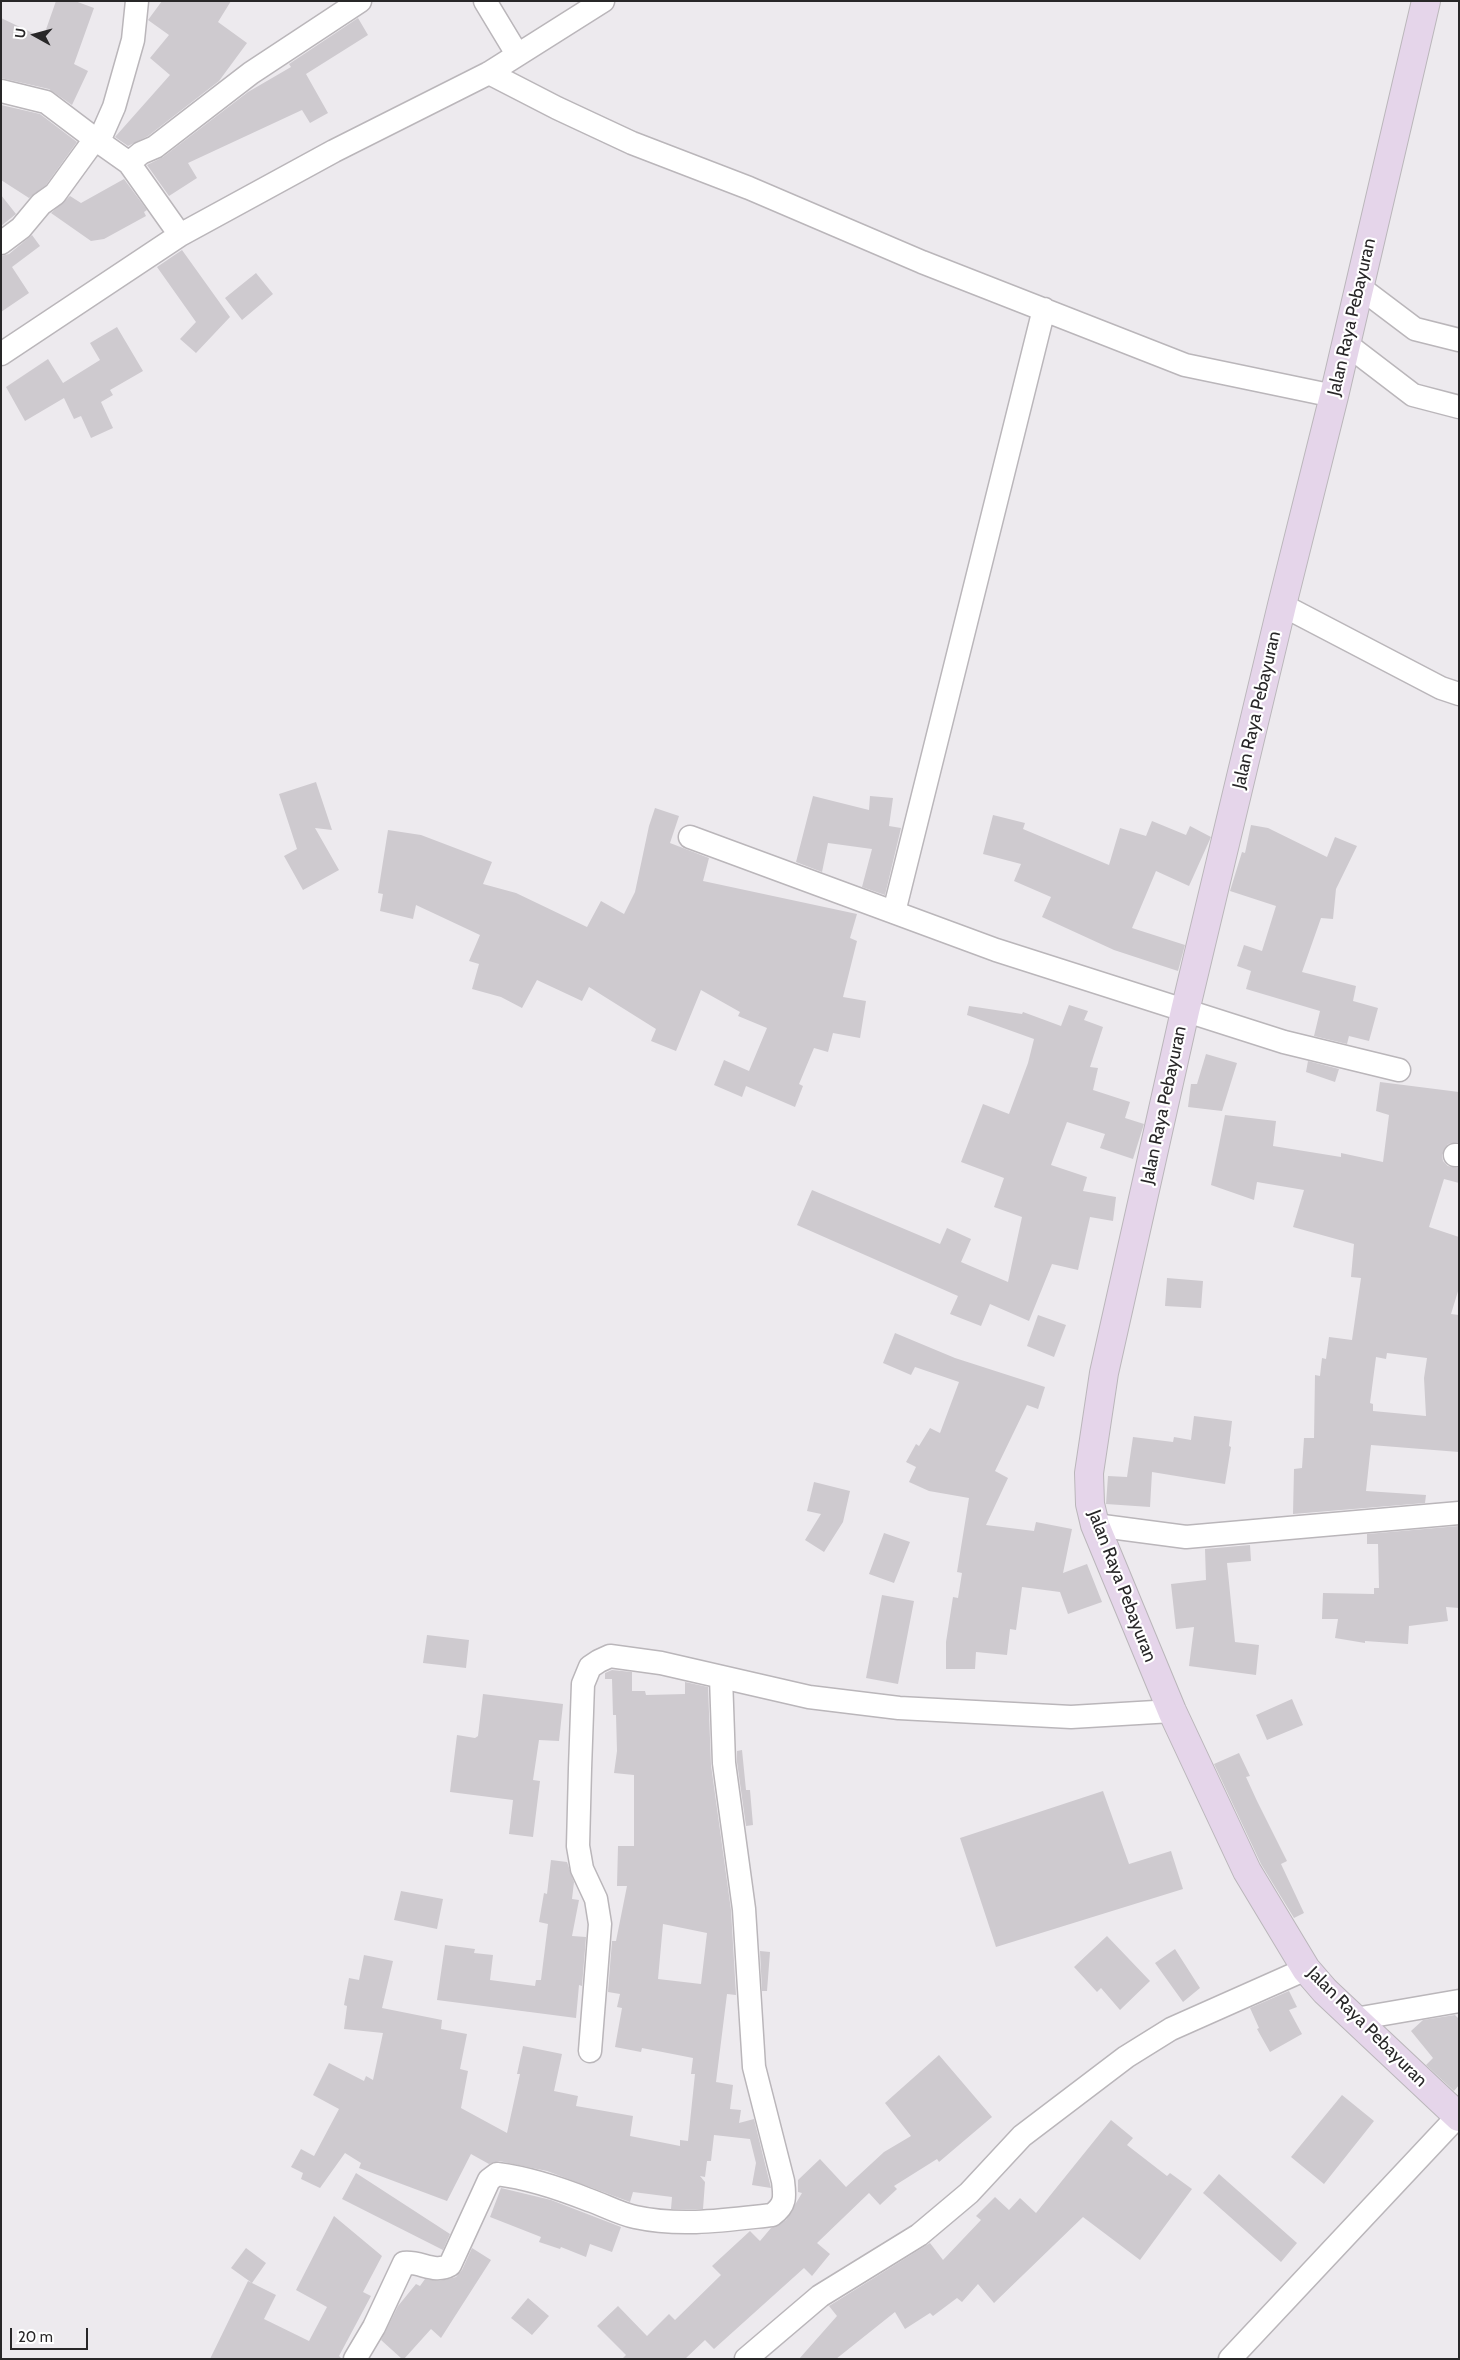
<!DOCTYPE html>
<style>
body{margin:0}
#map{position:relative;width:1460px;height:2360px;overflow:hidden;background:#edeaee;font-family:Cabin,sans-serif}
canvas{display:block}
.frame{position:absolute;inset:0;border:2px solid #282728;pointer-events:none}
.north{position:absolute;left:10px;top:10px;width:50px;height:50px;-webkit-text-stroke:4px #fff;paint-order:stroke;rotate:277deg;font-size:14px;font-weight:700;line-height:20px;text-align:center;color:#282728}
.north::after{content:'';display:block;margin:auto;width:18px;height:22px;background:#282728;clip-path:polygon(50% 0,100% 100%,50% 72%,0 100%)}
.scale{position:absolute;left:10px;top:2328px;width:78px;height:22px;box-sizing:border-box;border:2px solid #282728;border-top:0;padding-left:6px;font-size:15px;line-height:18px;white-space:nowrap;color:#282728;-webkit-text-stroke:4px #fff;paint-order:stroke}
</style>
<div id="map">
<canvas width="1460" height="2360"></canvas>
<div class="frame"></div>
<div class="north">U</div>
<div class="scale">20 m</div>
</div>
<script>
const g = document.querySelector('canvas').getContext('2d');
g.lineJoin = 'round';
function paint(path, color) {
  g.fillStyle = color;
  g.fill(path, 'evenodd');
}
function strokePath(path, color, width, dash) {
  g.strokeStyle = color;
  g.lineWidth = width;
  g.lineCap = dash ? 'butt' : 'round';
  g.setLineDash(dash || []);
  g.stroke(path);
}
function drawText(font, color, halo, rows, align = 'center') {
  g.font = font + ' Cabin,sans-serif';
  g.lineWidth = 4.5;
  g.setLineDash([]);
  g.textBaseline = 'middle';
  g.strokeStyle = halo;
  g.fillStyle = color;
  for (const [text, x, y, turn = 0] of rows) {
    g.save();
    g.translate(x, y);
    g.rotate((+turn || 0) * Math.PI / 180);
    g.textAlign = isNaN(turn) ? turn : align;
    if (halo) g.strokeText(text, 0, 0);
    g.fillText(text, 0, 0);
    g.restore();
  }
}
const building = new Path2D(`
 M56,1H75L94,8L74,64L88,71L72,105L49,89L1,78V18L43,38Z
 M162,1H231L218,22L247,43L219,81L148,136L128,146L115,137L170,75L150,58L169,35L148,20Z
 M358,18L368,35L306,74L328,113L310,123L302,110L188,163L197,178L169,196L147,165L163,157L248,92L291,67L289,64Z
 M1,105L40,114L77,142L46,185L29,198L1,180Z
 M124,179L147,210L144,212L146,216L104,239L91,241L51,213L70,196L81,203Z
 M1,195L16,214L1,226Z
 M32,235L40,246L12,267L29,293L1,312V256L9,254Z
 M182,250L230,317L196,353L180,339L196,322L157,267Z
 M256,273L273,294L242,320L225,298Z
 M117,327L143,371L110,390L113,395L101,402L113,428L91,438L81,416L74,419L64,398L25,421L6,387L48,359L63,383L100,360L90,343Z
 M316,782L332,830L315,828L339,870L303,890L284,856L297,849L279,794Z
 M813,796L869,810L870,796L893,798L889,826L901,828L885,895L862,887L872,849L828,843L822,872L796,862Z
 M655,808L679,816L670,843L709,858L703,881L857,914L850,938L857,941L843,997L866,1001L860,1038L833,1033L828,1052L814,1048L799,1084L803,1086L795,1107L746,1086L742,1097L714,1085L724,1060L749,1071L767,1028L738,1016L740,1012L701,990L676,1051L651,1041L656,1029L589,987L582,1001L537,980L522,1008L501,997L472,989L479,964L469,961L480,935L416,905L413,919L380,911L383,894L378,893L388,830L421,835L492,862L483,884L516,893L587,927L601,901L624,914L635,892L649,826Z
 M993,815L1025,823L1023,829L1109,865L1120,828L1146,836L1152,821L1186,835L1190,826L1211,837L1189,886L1156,871L1132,928L1185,945L1178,971L1114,950L1042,917L1051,897L1014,881L1021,864L983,854Z
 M1251,825L1268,828L1327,857L1335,837L1357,846L1336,889L1333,919L1321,918L1302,972L1356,986L1353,1001L1378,1008L1369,1041L1349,1036L1347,1044L1314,1036L1320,1011L1246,989L1251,971L1237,966L1244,945L1262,951L1276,906L1230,891L1242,852L1245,853Z
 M1069,1005L1088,1011L1084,1020L1103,1027L1090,1067L1098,1068L1093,1090L1130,1102L1125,1118L1144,1124L1133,1159L1100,1148L1105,1134L1067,1122L1051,1165L1087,1177L1083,1191L1116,1197L1113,1221L1090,1217L1078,1270L1052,1264L1029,1321L990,1304L981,1326L950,1314L958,1296L797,1225L812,1190L940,1244L947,1228L971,1239L961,1262L1008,1282L1022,1217L994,1207L1004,1178L961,1162L983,1104L1009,1114L1028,1063L1034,1039L967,1015L969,1006L1022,1014L1023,1012L1061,1026Z
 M1206,1054L1237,1063L1222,1111L1188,1107L1191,1084H1197Z
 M1308,1061L1339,1069L1335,1082L1306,1072Z
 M1380,1082L1459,1092V1142L1448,1144L1442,1155L1443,1161L1448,1166L1459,1168V1183L1444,1179L1429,1227L1459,1237V1288L1451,1314L1459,1315V1452L1371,1445L1366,1491L1426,1495L1425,1503L1293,1514L1294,1469L1302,1468L1304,1438H1314L1315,1375L1320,1376L1322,1358L1326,1359L1329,1337L1352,1340L1361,1278L1351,1277L1354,1244L1293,1227L1304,1190L1257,1182L1254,1200L1211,1185L1225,1115L1276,1121L1273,1146L1341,1157V1153L1383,1162L1389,1115L1376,1111ZM1387,1353L1427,1358L1424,1378L1426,1416L1373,1411V1404L1370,1403L1376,1357L1386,1359Z
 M1167,1278L1203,1281L1201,1308L1165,1306Z
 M1038,1315L1066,1325L1054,1357L1027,1346Z
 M895,1333L955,1358L1045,1387L1038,1409L1027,1405L995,1471L1008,1478L986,1525L1034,1531L1036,1522L1072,1529L1063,1573L1087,1564L1102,1602L1068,1614L1060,1592L1022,1587L1016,1630L1010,1629L1007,1655L976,1652L975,1669H946V1642L953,1597L958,1598L962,1573L957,1572L969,1498L929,1491L909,1482L916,1467L906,1462L916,1444L919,1446L930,1428L940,1433L959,1382L915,1367L911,1375L883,1363Z
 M1194,1416L1232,1421L1229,1446L1231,1447L1225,1484L1152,1472L1150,1507L1106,1504L1108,1476L1127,1477L1133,1437L1173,1442L1174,1437L1191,1440Z
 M814,1482L850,1491L843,1522L824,1552L805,1540L821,1514L807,1511Z
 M1459,1526V1608L1446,1607L1448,1621L1409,1626L1408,1644L1365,1641V1643L1335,1638L1338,1619H1322L1323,1593L1374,1594V1588H1379L1378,1544H1367V1534Z
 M884,1533L910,1542L894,1583L869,1574Z
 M1250,1545L1251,1561L1227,1563L1235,1642L1259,1645L1256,1675L1189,1666L1194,1627L1176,1629L1171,1584L1206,1580L1205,1549Z
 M882,1595L914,1601L898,1684L866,1678Z
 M427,1635L469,1640L466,1668L423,1663Z
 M612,1670L632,1672V1691H645L646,1695L685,1694V1682L708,1687L711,1765L731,1910L736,1995L727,1994L716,2082L733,2085L730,2109L741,2110L739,2123L754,2119L771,2188L752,2185L756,2163L750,2139L714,2135L711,2161H707L705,2177L700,2176L705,2182L703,2209H671L672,2197L633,2192L630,2202L547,2171L499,2161L489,2164L471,2154L447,2201L359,2168L361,2163L345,2153L320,2188L301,2179L303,2173L291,2167L301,2149L314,2156L339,2109L313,2095L329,2063L364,2081L366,2076L373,2080L383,2033L344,2029L347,2006L344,2005L349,1978L359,1980L364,1955L393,1961L382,2008L442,2020L441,2029L467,2034L460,2069L468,2071L461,2108L507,2133L520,2074H517L523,2046L562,2054L554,2091L578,2096L576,2106L633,2116L630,2136L680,2146V2140L688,2141L695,2074H691L693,2058L642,2048L641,2052L615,2047L622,2008L617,2007L620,1994L608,1992L612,1941H616L627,1886H617L618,1846H634V1775L614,1773L617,1751L616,1715H613L612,1679H605V1673ZM663,1924L707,1933L701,1984L658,1979Z
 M483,1694L563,1704L559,1741L539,1740L533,1780L540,1781L533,1837L509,1834L513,1800L450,1792L457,1735L475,1738L478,1736Z
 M1292,1699L1303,1725L1267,1740L1256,1715Z
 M742,1750L746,1790H750L753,1825L746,1826L737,1762V1751Z
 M1239,1753L1250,1776L1246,1777L1257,1801L1287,1861L1281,1864L1304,1913L1294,1918L1261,1864L1214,1764Z
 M1103,1791L1129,1864L1171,1851L1183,1889L996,1947L960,1838Z
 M551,1860L567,1862L574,1882L572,1899L579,1900L572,1936L586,1937L582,1986L579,1985L576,2018L437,2000L445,1945L475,1949L474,1953L493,1955L490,1980L535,1986L536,1980H541L548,1924L539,1922L544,1893L547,1894Z
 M401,1891L443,1899L437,1929L394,1920Z
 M1107,1936L1150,1981L1120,2010L1101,1988L1097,1992L1074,1967Z
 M1175,1949L1200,1988L1183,2002L1155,1963Z
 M760,1951L770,1952L767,1991H762Z
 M1289,1991L1297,2007L1289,2010L1302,2034L1270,2052L1257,2029L1259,2028L1250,2008Z
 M1455,2015L1459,2019V2085L1454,2091L1426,2065L1433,2058L1411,2031L1423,2020Z
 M939,2055L992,2117L939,2162L937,2159L894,2186L897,2189L880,2205L869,2193L817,2243L830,2254L812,2276L804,2268L714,2349L705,2340L685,2359H622L626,2355L597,2326L618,2306L647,2336L669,2314L675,2320L721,2275L712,2266L750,2231L760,2241L771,2228L786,2220L802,2193L798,2192V2180L820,2159L846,2187L884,2152L911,2136L885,2103Z
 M1342,2095L1374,2121L1324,2184L1291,2157Z
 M1111,2120L1133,2138L1127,2145L1167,2176L1170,2173L1192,2189L1140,2260L1083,2217L994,2303L978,2284L962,2302L957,2298L933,2316L930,2313L905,2329L895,2312L836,2359H799L837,2316L829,2306L930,2243L943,2260L981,2220L976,2216L995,2197L1009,2210L1020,2198L1036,2213Z
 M356,2173L450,2234L443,2250L342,2199Z
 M1219,2174L1297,2243L1281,2262L1203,2193Z
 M501,2188L551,2200L621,2227L612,2252L590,2244L586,2257L561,2247L560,2249L539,2242L541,2237L490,2217Z
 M334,2216L382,2256L363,2292L371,2296L339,2356L342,2359H210L248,2281L276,2295L264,2319L309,2341L327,2307L296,2290Z
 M246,2248L266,2263L252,2283L231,2268Z
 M472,2248L491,2260L441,2338L431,2329L404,2359H402L381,2340L398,2306L416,2284L420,2286L425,2279L440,2281L456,2277L462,2270Z
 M528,2298L549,2316L532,2335L511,2318Z`);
const minor = new Path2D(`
 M485,1L517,54
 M489,73L557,108L632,143L749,188L922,262L1185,365L1334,396
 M1,91L46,102L95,139
 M99,141L114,107L133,40L137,1
 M129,163L180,235
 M1,243L21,228L41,204L55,194L95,139L129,163L141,153L155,147L251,73L360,1
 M1358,286L1415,329L1459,340
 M1345,343L1413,395L1459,407
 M1,354L180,235L334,151L489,73L603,1
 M1282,605L1441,688L1459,694
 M690,837L996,950L1284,1042L1399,1070
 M894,912L1044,309
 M1455,1155H1459
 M1095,1525L1186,1537L1459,1513
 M1355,2019L1459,2001
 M590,2051L600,1924L596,1899L582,1869L578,1846L580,1769L583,1684L590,1667L599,1661L610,1656L661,1663L809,1697L899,1708L1071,1717L1172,1711
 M355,2359L374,2327L404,2263C421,2261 434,2274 450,2265L489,2180L497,2174C529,2178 559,2188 589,2200C604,2205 620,2214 635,2217C681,2227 726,2220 772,2215C786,2205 785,2197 783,2181L754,2067L744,1909L724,1763L721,1677
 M746,2359L820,2296L919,2235L969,2193L1022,2136L1126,2057L1171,2029L1306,1969
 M1230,2359L1458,2116`);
const secondary = new Path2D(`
 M1426,1L1334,396L1282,605L1185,1011L1104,1373L1089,1473L1090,1504L1095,1525L1172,1711L1247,1871L1306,1969L1325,1991L1459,2117`);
const streetNames = [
 ["Jalan Raya Pebayuran",1352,317,-77],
 ["Jalan Raya Pebayuran",1257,710,-77],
 ["Jalan Raya Pebayuran",1164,1105,-78],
 ["Jalan Raya Pebayuran",1122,1586,69],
 ["Jalan Raya Pebayuran",1367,2027,45]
];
paint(building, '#cecacf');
strokePath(minor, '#bab6ba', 25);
strokePath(secondary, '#bab6ba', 30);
strokePath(minor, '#fff', 22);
strokePath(secondary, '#e5d5ea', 28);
drawText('18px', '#282728', '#fff', streetNames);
</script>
